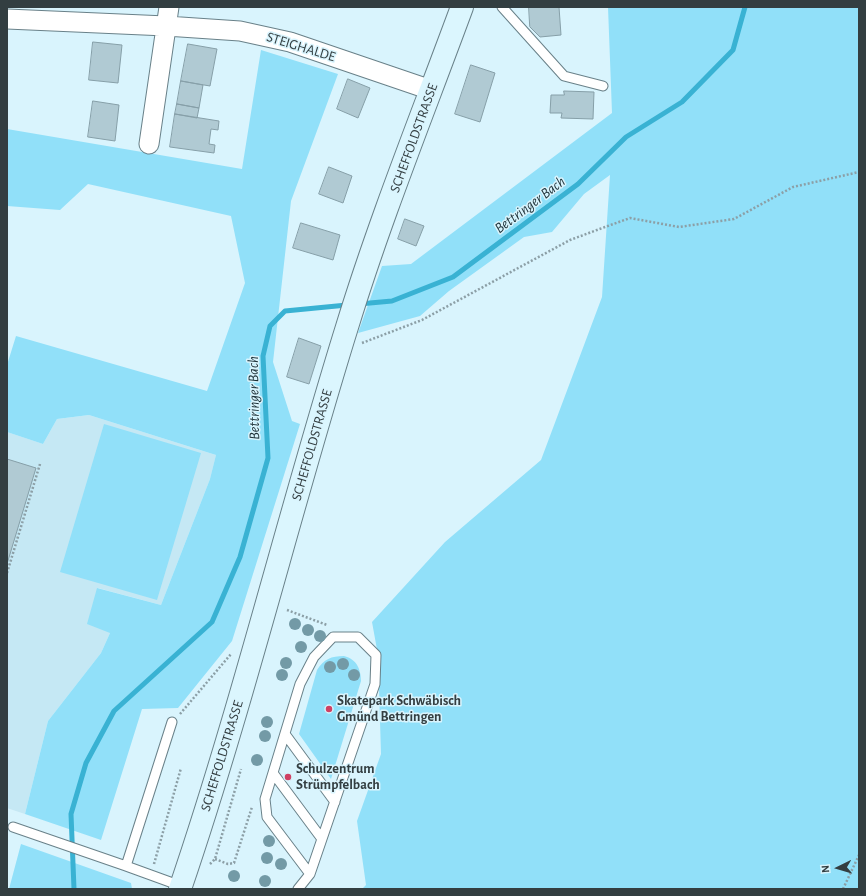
<!DOCTYPE html>
<meta charset="utf-8">
<style>
body{margin:0}
#map{position:relative;width:866px;height:896px;overflow:hidden;background:#d9f4fd;font-family:"Alegreya Sans",sans-serif}
canvas{display:block}
.frame{position:absolute;inset:0;border:8px solid #333e41;pointer-events:none}
.north{position:absolute;left:818px;top:848px;width:40px;height:40px;-webkit-text-stroke:3px #d9f4fd;paint-order:stroke;rotate:265deg;font-size:11px;font-weight:700;line-height:16px;text-align:center;color:#333e41}
.north::after{content:'';display:block;margin:auto;width:14px;height:18px;background:#333e41;clip-path:polygon(50% 0,100% 100%,50% 72%,0 100%)}
</style>
<div id="map">
<canvas width="866" height="896"></canvas>
<div class="frame"></div>
<div class="north">N</div>
</div>
<script>
const g = document.querySelector('canvas').getContext('2d');
g.lineJoin = 'round';
function paint(path, color) {
  g.fillStyle = color;
  g.fill(path, 'evenodd');
}
function strokePath(path, color, width, dash) {
  g.strokeStyle = color;
  g.lineWidth = width;
  g.lineCap = dash ? 'butt' : 'round';
  g.setLineDash(dash || []);
  g.stroke(path);
}
function drawText(font, color, halo, rows, align = 'center') {
  g.font = font + ' "Alegreya Sans",sans-serif';
  g.lineWidth = 3;
  g.setLineDash([]);
  g.textBaseline = 'middle';
  g.strokeStyle = halo;
  g.fillStyle = color;
  for (const [text, x, y, turn = 0] of rows) {
    g.save();
    g.translate(x, y);
    g.rotate((+turn || 0) * Math.PI / 180);
    g.textAlign = isNaN(turn) ? turn : align;
    if (halo) g.strokeText(text, 0, 0);
    g.fillText(text, 0, 0);
    g.restore();
  }
}
const built = new Path2D(`
 M89,415L216,455L210,479L161,605L98,588L110,633L101,653L48,721L25,814L7,808V432L43,444L57,419Z`);
const green = new Path2D(`
 M608,7H859V889H362L366,885L357,821L381,754L378,655L372,622L445,542L541,460L602,297L610,175L584,194L552,232L524,237L449,291L420,316L358,333L382,266L411,264L612,113Z
 M261,50L338,74L291,201L273,362L292,421L300,424L232,641L178,708L142,709L101,840L25,814L48,721L101,653L110,633L87,624L97,588L161,605L210,479L216,455L89,415L57,419L43,444L7,432V365L16,336L207,391L245,283L231,216L88,184L60,210L7,206V129L242,169Z
 M104,424L201,453L157,600L60,572Z
 M344,656C357,659 361,670 361,681L331,779L299,734L317,670C324,659 331,656 344,656Z
 M21,844L131,883L132,889H9Z`);
const stream = new Path2D(`
 M359,304L392,301L453,277L578,184L626,137L682,102L733,50L745,7
 M74,889L71,814L86,763L114,711L212,622L240,557L268,458L263,356L270,326L285,311L347,305`);
const building = new Path2D(`
 M529,7H559L561,35L540,37L530,27Z
 M93,42L122,45L118,83L89,80Z
 M188,44L217,49L210,86L181,81Z
 M471,65L495,73L480,122L455,114Z
 M348,79L370,88L358,118L337,109Z
 M181,81L203,85L199,108L177,104Z
 M564,91L594,92L593,119L561,118L562,113H550L551,95H564Z
 M93,101L119,105L115,141L88,137Z
 M177,104L199,108L197,118L175,114Z
 M175,114L219,121L218,130L211,129L209,144L215,145L214,153L170,147Z
 M329,167L352,176L343,203L319,194Z
 M405,219L424,226L416,246L398,239Z
 M301,223L340,235L333,260L293,248Z
 M299,338L321,346L309,384L287,377Z
 M7,459L36,468L7,564Z`);
const path = new Path2D(`
 M362,343L422,320L570,240L605,227L630,218L679,227L734,219L793,187L859,172
 M7,573L40,464
 M287,610L327,625
 M180,714L231,654
 M215,859L228,864L234,863L252,807
 M154,864L181,768
 M210,864L215,859L241,769
 M843,889L859,855`);
const service = new Path2D(`
 M502,7L564,76L603,86
 M285,734L335,802
 M273,773L322,839
 M13,827L126,866L172,722
 M126,866L181,886
 M298,889L310,874L375,684L376,655L358,637H333L314,657L300,684L265,799L267,817L310,874`);
const minor = new Path2D(`
 M7,19L166,26L240,31L290,42L431,90
 M149,144L169,7`);
const secondary = new Path2D(`
 M180,889C243,704 289,513 347,327C380,219 423,113 462,7`);
const trees = [
 [295,624],
 [308,630],
 [320,636],
 [301,647],
 [286,663],
 [343,664],
 [330,667],
 [282,675],
 [354,675],
 [267,722],
 [265,736],
 [257,760],
 [269,841],
 [267,858],
 [281,864],
 [234,876],
 [265,881]
];
const markers = [
 [329,709,4,"#cf4063"],
 [288,777,4,"#cf4063"]
];
const streetNames = [
 ["STEIGHALDE",301,47,17],
 ["SCHEFFOLDSTRASSE",414,138,-70],
 ["SCHEFFOLDSTRASSE",312,445,-74],
 ["SCHEFFOLDSTRASSE",222,756,-73]
];
const poiNames = [
 ["Skatepark Schwäbisch",337,701],
 ["Gmünd Bettringen",337,717],
 ["Schulzentrum",296,769],
 ["Strümpfelbach",296,785]
];
const waterNames = [
 ["Bettringer Bach",530,205,-37],
 ["Bettringer Bach",254,398,-91]
];
paint(built, '#c5e8f4');
paint(green, '#91e0f9');
strokePath(stream, '#39b2d3', 5);
paint(building, '#b0cad3');
strokePath(building, '#869fa8', 1);
strokePath(service, '#698189', 11);
strokePath(minor, '#698189', 21);
strokePath(secondary, '#698189', 24);
strokePath(path, '#8c9fa6', 2.5, [2, 2]);
strokePath(service, '#fff', 9);
strokePath(minor, '#fff', 19);
strokePath(secondary, '#dbf6fe', 22);
g.fillStyle = '#739aa6';
for (const [x, y] of trees) {
  g.beginPath();
  g.arc(x, y, 6, 0, 2 * Math.PI);
  g.fill();
}
for (const [x, y, r, color] of markers) {
  const dot = new Path2D();
  dot.arc(x, y, r, 0, 2 * Math.PI);
  g.fillStyle = color;
  g.fill(dot);
  strokePath(dot, '#d9f4fd', 1.5);
}
drawText('14px', '#333e41', '#d9f4fd', streetNames);
drawText('bold 14px', '#333e41', '#d9f4fd', poiNames, 'left');
drawText('italic 15px', '#1c3037', '#d9f4fd', waterNames);
</script>
